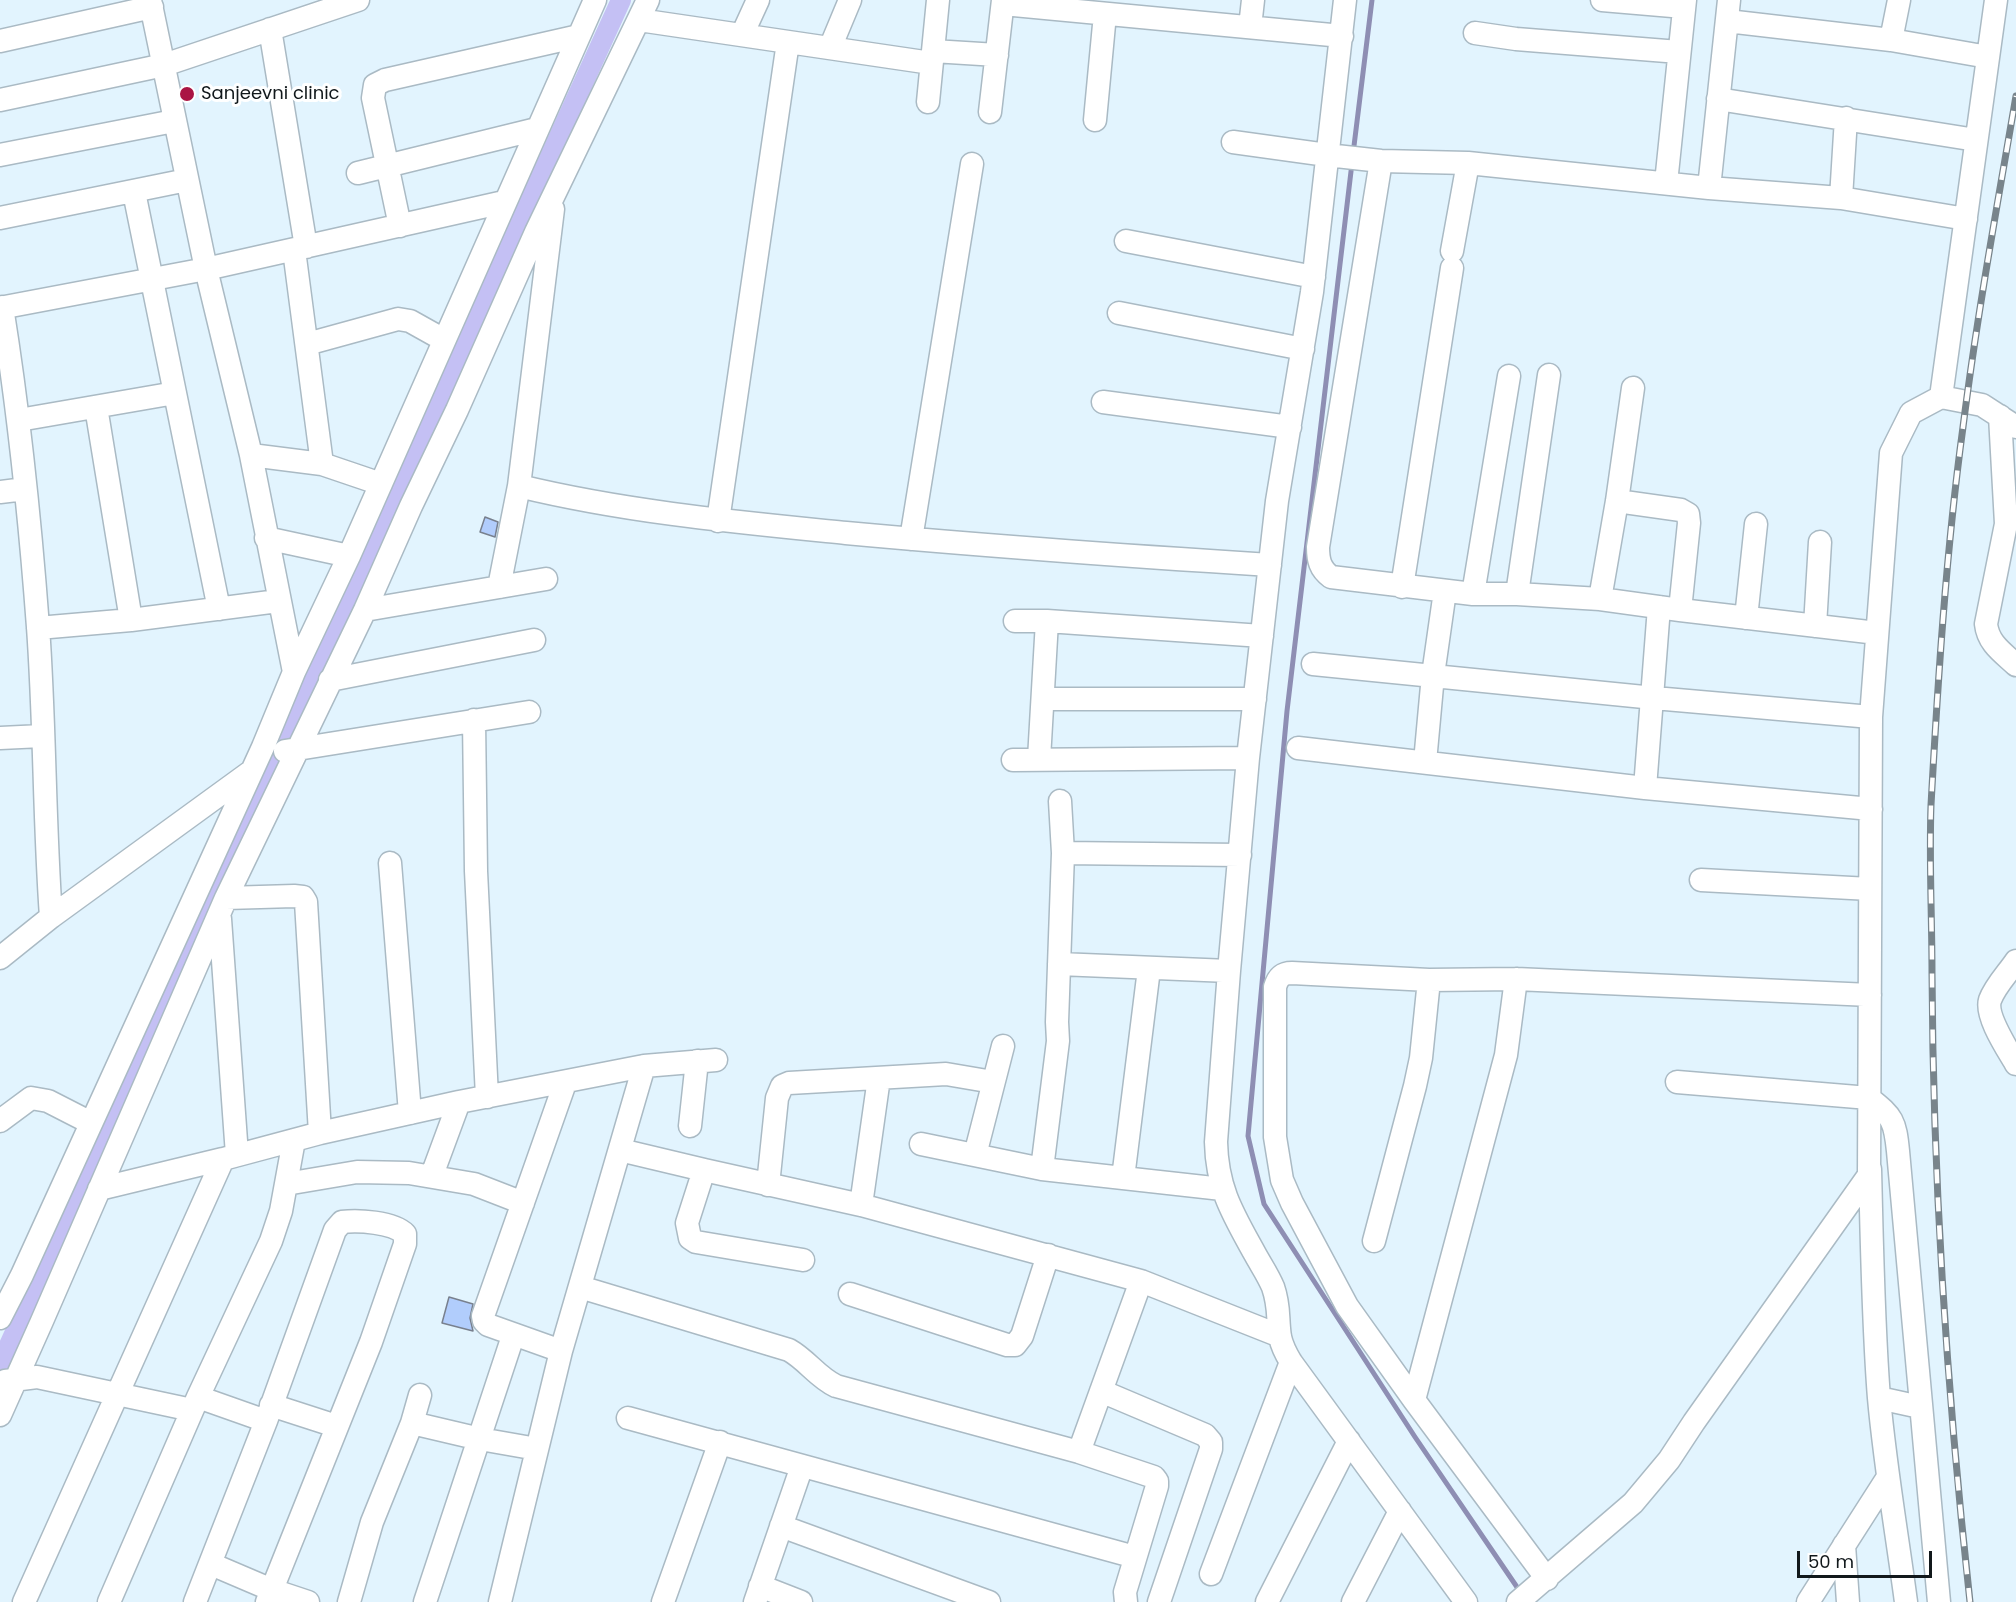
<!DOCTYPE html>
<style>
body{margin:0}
#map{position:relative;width:2016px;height:1602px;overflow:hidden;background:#e2f4fe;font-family:Poppins,sans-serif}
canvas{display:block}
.scale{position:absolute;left:1797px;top:1551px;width:135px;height:27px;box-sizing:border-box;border:3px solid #11181b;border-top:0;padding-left:8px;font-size:18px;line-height:21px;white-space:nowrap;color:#11181b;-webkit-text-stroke:4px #fff;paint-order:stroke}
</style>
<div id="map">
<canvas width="2016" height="1602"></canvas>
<div class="scale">50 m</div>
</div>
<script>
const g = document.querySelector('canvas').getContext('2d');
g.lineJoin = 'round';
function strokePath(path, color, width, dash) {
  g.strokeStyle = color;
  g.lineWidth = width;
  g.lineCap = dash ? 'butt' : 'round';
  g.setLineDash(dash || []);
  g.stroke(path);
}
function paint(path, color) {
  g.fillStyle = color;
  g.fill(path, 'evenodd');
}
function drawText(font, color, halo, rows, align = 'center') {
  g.font = font + ' Poppins,sans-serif';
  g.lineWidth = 6;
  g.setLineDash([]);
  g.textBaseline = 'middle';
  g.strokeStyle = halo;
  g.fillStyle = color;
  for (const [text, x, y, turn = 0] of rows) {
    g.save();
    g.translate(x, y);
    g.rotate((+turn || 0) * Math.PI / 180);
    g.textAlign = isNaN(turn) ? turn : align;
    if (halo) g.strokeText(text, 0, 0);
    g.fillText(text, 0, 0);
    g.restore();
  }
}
const stream = new Path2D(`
 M1353,154L1372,0
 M1352,163L1287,711L1248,1136L1264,1204L1415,1437L1521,1593`);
const canal = new Path2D(`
 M0,1365L621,0`);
const building = new Path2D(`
 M485,517L498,522L495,537L480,532Z
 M449,1297L473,1304L470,1318L473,1331L442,1323Z`);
const minor = new Path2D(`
 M150,0L206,269L251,455L294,672
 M1345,0L1312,292L1277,501L1248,758L1229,971L1216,1142C1217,1189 1233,1214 1255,1254C1261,1265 1268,1275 1273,1287C1280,1307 1277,1317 1280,1337C1282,1346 1286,1354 1291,1362L1466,1602
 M1602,0L1684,7
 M1003,4L1342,36
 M639,20L931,63
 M1727,21L1891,40L1988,57
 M1250,27L1253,0
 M270,29L306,247
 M1475,33L1516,39L1679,52
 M742,35L758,0
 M1891,40L1899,0
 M0,41L152,7
 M830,48L850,0
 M933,51L997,55
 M1718,99L1976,140
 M0,100L164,65L358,0
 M928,102L938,0
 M990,112L1003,0
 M1095,120L1105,14
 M1233,142L1327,155L1381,161L1468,163L1709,188L1841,198L1966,219
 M0,155L174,121
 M1381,161L1318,547C1318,560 1320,569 1331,577L1473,594H1517L1600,599L1680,610L1877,633
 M358,173L537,129
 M1666,183L1685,0
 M1709,188L1729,0
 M134,192L219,609
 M1841,198L1846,118
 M0,218L187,180
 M400,226L373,98L375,85L385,80L579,36
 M1126,241L1314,277
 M294,250L322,464
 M1452,251L1468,163
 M2,307C19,413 30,520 38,627C45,723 44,820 51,917
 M0,308L206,269L504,202
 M1119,313L1303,349
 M307,344L398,319L410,321L444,340
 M1941,397L1996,0
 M1103,402L1290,427
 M96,407L131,620
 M2000,416L2006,524L1986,624C1988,643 2002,652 2016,665
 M19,420L175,393
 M251,455L322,464L381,484
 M519,486C626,512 736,522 846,533C987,546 1128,556 1270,565
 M0,492L25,489
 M1617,501L1681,510L1688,514L1689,523L1680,610
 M718,521L788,42
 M266,538L349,556
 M911,539L972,164
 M499,587L519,486L553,209
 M1402,587L1452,268
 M1473,594L1509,376
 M1517,594L1549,375
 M1600,599L1617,501L1633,388
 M365,610L546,579
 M1746,618L1756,524
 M1015,621H1047L1262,636
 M1815,626L1820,542
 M38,628L131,620L278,601
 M1313,664L1654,698L1871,717
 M330,680L534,640
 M1043,699H1255
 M474,720L476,871L487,1097
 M0,738L42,736
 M1298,748L1645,788L1871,809
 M285,751L529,712
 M1039,759L1047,621
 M1013,760L1248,758
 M1425,762L1433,675L1445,591
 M1645,788L1659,607
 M1063,853L1240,855
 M390,863L410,1113
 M1701,880L1870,889
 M226,898L294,896L303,897L306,902L320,1133
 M220,919L237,1155
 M0,958L51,917L249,773
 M2016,961C2008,973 1995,986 1990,1000C1985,1016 2008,1050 2016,1064
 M1059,964L1229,971
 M1677,1082L1869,1098C1893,1117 1895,1121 1898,1151L1939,1602
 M0,1121L31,1098L48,1101L91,1123
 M690,1126L697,1061
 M921,1144L1042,1169L1222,1189
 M620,1150L704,1170
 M975,1155L1003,1046
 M1042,1169L1058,1041L1057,1022L1063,853L1060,801
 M1870,1169C1872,1245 1873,1322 1879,1398C1885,1466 1897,1534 1906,1602
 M432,1175L459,1102
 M1123,1178L1149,969
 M286,1184L357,1172L409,1173L474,1184L523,1203
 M768,1185L777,1098L782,1086L789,1083L946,1074L993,1082
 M99,1189L223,1159L320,1133L459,1102L644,1066L716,1060
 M861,1205L879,1078
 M1374,1241L1415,1086L1421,1058L1429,980
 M803,1260L696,1242L690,1238L687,1223L704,1170L861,1205L1141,1281L1280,1336
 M580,1287L789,1350C807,1360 817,1377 836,1386L1079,1452L1154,1477L1157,1481V1486L1125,1592L1126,1602
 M850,1294L1007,1345H1015L1022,1336L1048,1255
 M0,1318L22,1275L263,747L294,672L349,556L595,0
 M561,1351L488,1325L484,1321L483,1316L565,1083
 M5,1381L37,1377L192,1410
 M1101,1391L1205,1435L1211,1442V1449L1159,1602
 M198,1397L266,1421
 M1879,1398L1920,1407
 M1414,1400L1506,1055L1516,979
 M271,1405L336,1426
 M0,1415L42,1321L226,898L365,610L411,506L457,410L536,232L648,0
 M628,1418L1135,1557
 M412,1423L480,1439L537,1449
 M1079,1452L1141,1281
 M781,1526L989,1602
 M1844,1545L1848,1602
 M211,1564L272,1590L308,1602
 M1211,1574L1291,1362
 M1547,1579L1414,1400L1347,1306L1292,1203L1282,1180L1275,1137V987C1278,977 1282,973 1292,973L1429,980L1516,979L1870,995
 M760,1586L801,1602
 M24,1602L223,1159
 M109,1602L198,1397L271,1241L281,1211L294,1140
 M195,1602L266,1421L335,1230L342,1222C358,1220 393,1222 405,1234V1244L371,1342L267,1602
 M349,1602L372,1522L412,1423L420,1395
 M425,1602L513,1336
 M500,1602L561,1351L644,1066
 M663,1602L720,1442
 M755,1602L802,1466
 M1267,1602L1349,1441
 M1353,1602L1400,1511
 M1518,1602L1633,1503L1669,1460L1694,1422L1869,1175L1871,717L1891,453L1911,413L1941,397L1982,405L2016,427
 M1808,1602L1888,1477`);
const rail = new Path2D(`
 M1970,1602C1947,1393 1933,1183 1932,973C1932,917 1929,861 1931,805C1938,679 1946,552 1963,427C1977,316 1997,206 2016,96`);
const markers = [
 [187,94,8,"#aa1544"]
];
const poiNames = [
 ["Sanjeevni clinic",201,94]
];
strokePath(stream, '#8e8eb3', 5);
strokePath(canal, '#c4c0f4', 20);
paint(building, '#b1cdfc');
strokePath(building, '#78808e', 1.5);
strokePath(minor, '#aabac4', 25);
strokePath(minor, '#fff', 22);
strokePath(rail, '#78848b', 7);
strokePath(rail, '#fff', 4.5, [14]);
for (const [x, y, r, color] of markers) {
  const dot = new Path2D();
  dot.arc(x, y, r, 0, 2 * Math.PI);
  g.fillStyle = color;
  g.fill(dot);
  strokePath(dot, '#fff', 2);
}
drawText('18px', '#11181b', '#fff', poiNames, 'left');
</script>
